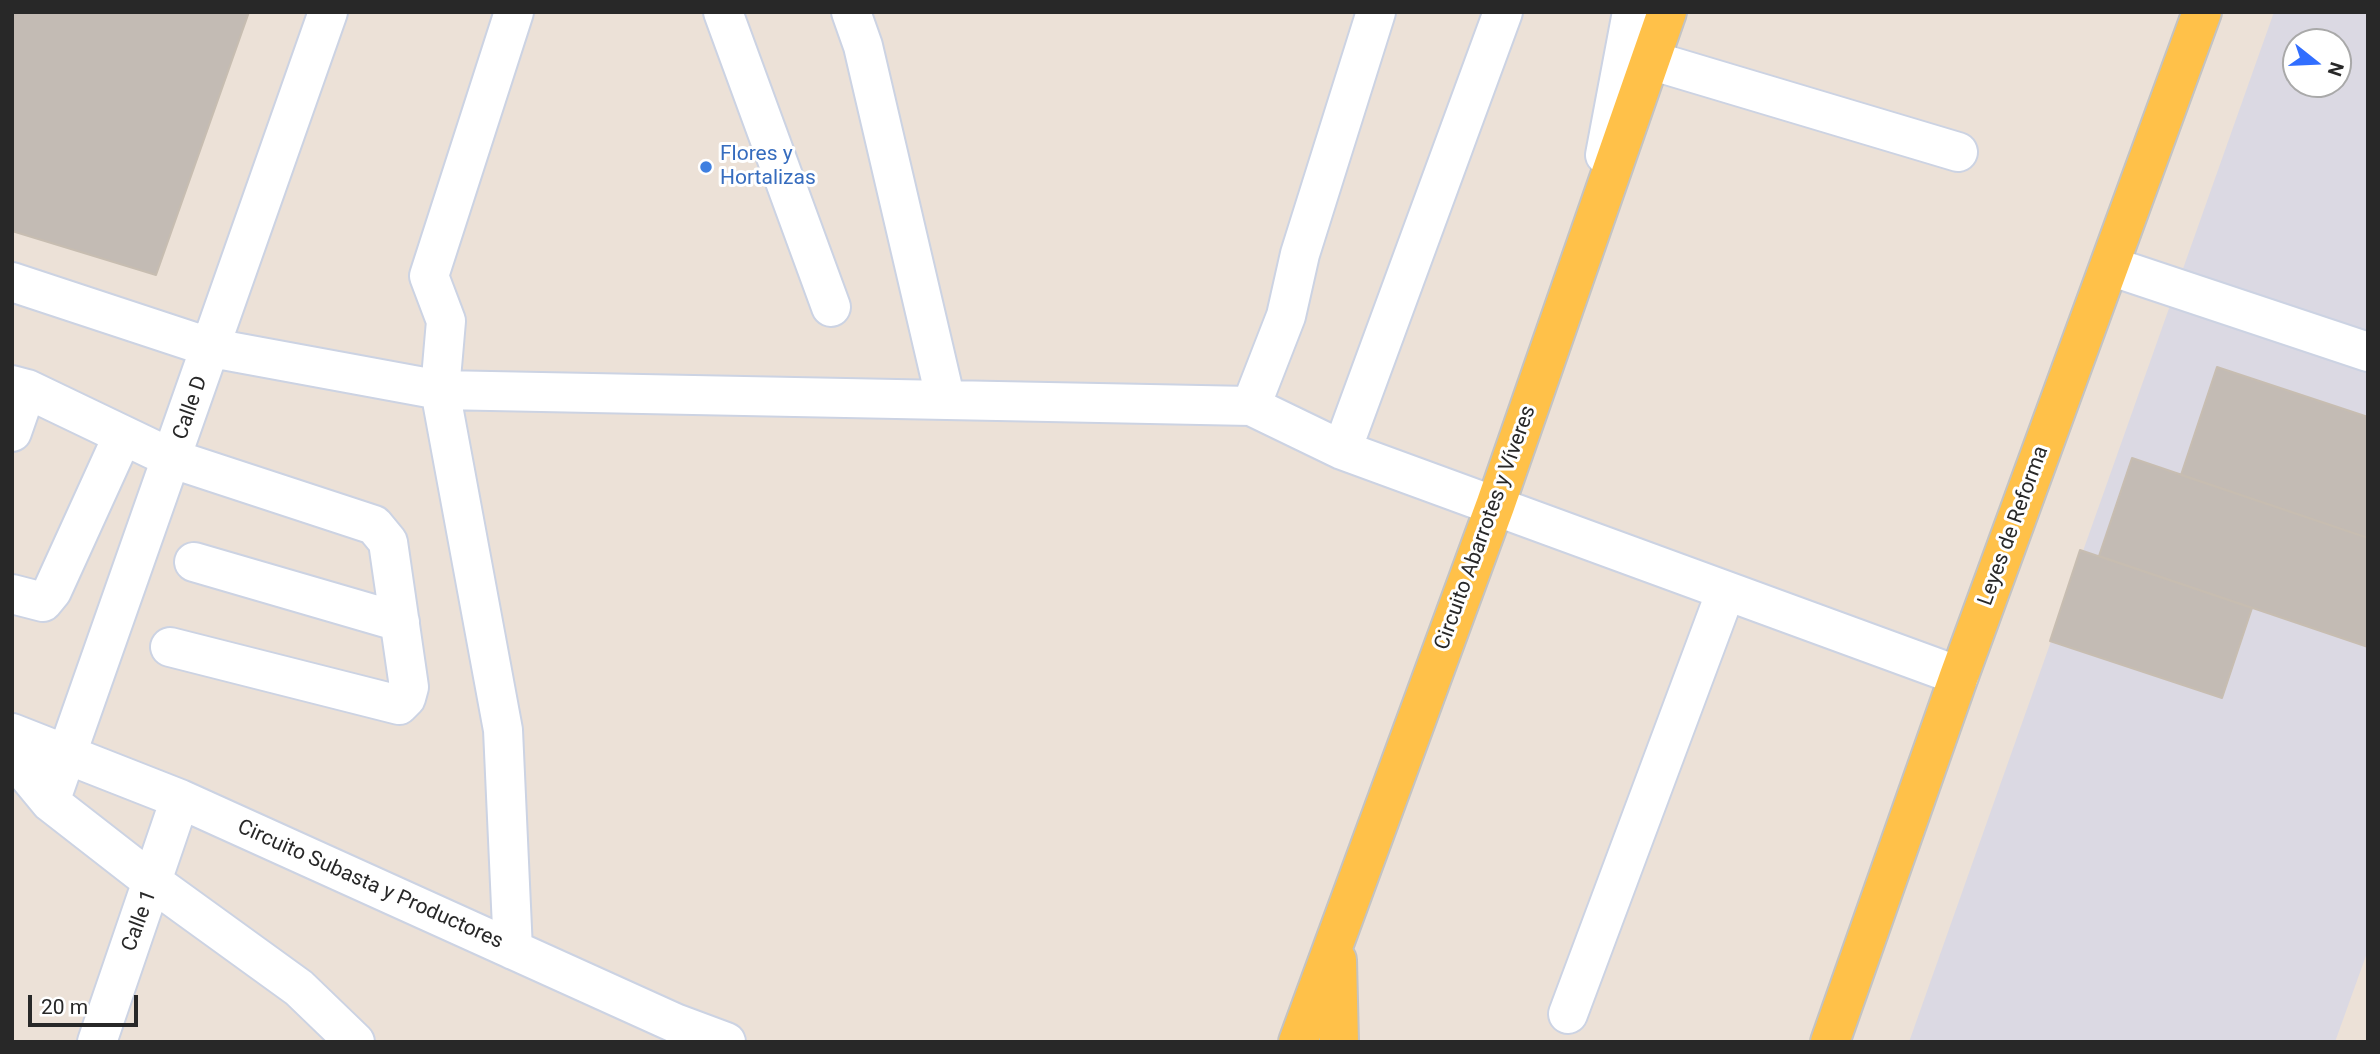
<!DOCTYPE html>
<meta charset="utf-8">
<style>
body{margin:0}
#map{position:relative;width:2380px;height:1054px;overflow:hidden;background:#ece1d7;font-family:Roboto,sans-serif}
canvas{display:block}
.frame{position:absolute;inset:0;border:14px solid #282828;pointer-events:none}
.north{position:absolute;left:2282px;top:28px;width:70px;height:70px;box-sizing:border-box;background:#fff;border:2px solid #a9a9a9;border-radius:50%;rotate:108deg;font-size:19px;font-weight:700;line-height:28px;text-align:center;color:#282828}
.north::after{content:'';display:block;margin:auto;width:24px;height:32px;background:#316eff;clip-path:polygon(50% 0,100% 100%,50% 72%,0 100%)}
.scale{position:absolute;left:28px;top:995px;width:110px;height:32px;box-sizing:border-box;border:4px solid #282828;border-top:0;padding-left:9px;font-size:21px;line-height:24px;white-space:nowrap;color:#282828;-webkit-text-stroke:5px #fff;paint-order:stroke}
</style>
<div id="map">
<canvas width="2380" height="1054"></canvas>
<div class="frame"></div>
<div class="north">N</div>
<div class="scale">20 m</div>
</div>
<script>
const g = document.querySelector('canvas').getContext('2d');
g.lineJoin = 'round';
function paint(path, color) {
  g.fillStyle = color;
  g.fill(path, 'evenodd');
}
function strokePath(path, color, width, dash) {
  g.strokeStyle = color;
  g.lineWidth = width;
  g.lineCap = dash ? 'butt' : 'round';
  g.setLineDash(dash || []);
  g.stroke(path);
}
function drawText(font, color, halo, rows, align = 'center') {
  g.font = font + ' Roboto,sans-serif';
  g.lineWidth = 6;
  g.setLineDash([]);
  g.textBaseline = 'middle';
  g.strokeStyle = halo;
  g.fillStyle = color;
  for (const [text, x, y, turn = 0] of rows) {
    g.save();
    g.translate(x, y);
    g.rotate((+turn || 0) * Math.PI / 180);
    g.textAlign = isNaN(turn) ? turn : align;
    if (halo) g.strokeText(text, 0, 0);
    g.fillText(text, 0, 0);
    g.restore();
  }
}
const industrial = new Path2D(`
 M2274,12H2368V950L2335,1042H1909ZM2296,42H2338V84H2296Z`);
const building = new Path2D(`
 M12,12H249L156,275L12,231Z
 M2217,367L2368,417V538L2181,475Z
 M2132,458L2368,538V647L2099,556Z
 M2080,550L2252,608L2222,698L2050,641Z`);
const minor = new Path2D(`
 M723,12L831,307
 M851,12L863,46L945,397
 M1650,60L1958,152
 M1605,155L1632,12
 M2110,266L2368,352
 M12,282L212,348L440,390L1251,406L1342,450L1959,676
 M12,385L27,389L173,459L374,525L388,542L409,687L406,698L399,705L170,647
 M1251,406L1286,316L1300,254L1376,12
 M12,432L27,389
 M1342,450L1503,12
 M194,562L400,622
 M12,594L43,602L52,591L123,435
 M12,733L180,799L675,1023L726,1042
 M12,756L50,802L154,883L299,988L355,1042
 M50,802L328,12
 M513,950L503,730L440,390L446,321L429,276L514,12
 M1568,1014L1726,591
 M97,1042L180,799`);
const major = new Path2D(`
 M1337,960L1339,1042
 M1298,1042L1495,506L1667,12
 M1830,1042L1959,676L2202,12`);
const markers = [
 [706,167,7,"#3f7fe0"]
];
const shopNames = [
 ["Flores y",720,155],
 ["Hortalizas",720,179]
];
const streetNames = [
 ["Calle D",191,408,-71],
 ["Leyes de Reforma",2014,526,-70],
 ["Circuito Abarrotes y Víveres",1486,528,-70],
 ["Circuito Subasta y Productores",370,885,24],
 ["Calle 1",140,921,-70]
];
paint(industrial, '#dbd9e3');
paint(building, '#c3bbb4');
strokePath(building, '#c7bdb1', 2);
strokePath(minor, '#ccd3e3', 42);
strokePath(major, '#c3c3c3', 42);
strokePath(minor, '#fff', 38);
strokePath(major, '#ffc149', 38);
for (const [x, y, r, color] of markers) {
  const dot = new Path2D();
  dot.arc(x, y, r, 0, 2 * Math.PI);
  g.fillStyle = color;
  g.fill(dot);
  strokePath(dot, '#fff', 2.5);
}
drawText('21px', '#366cbe', '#fff', shopNames, 'left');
drawText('21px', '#282828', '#fff', streetNames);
</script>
